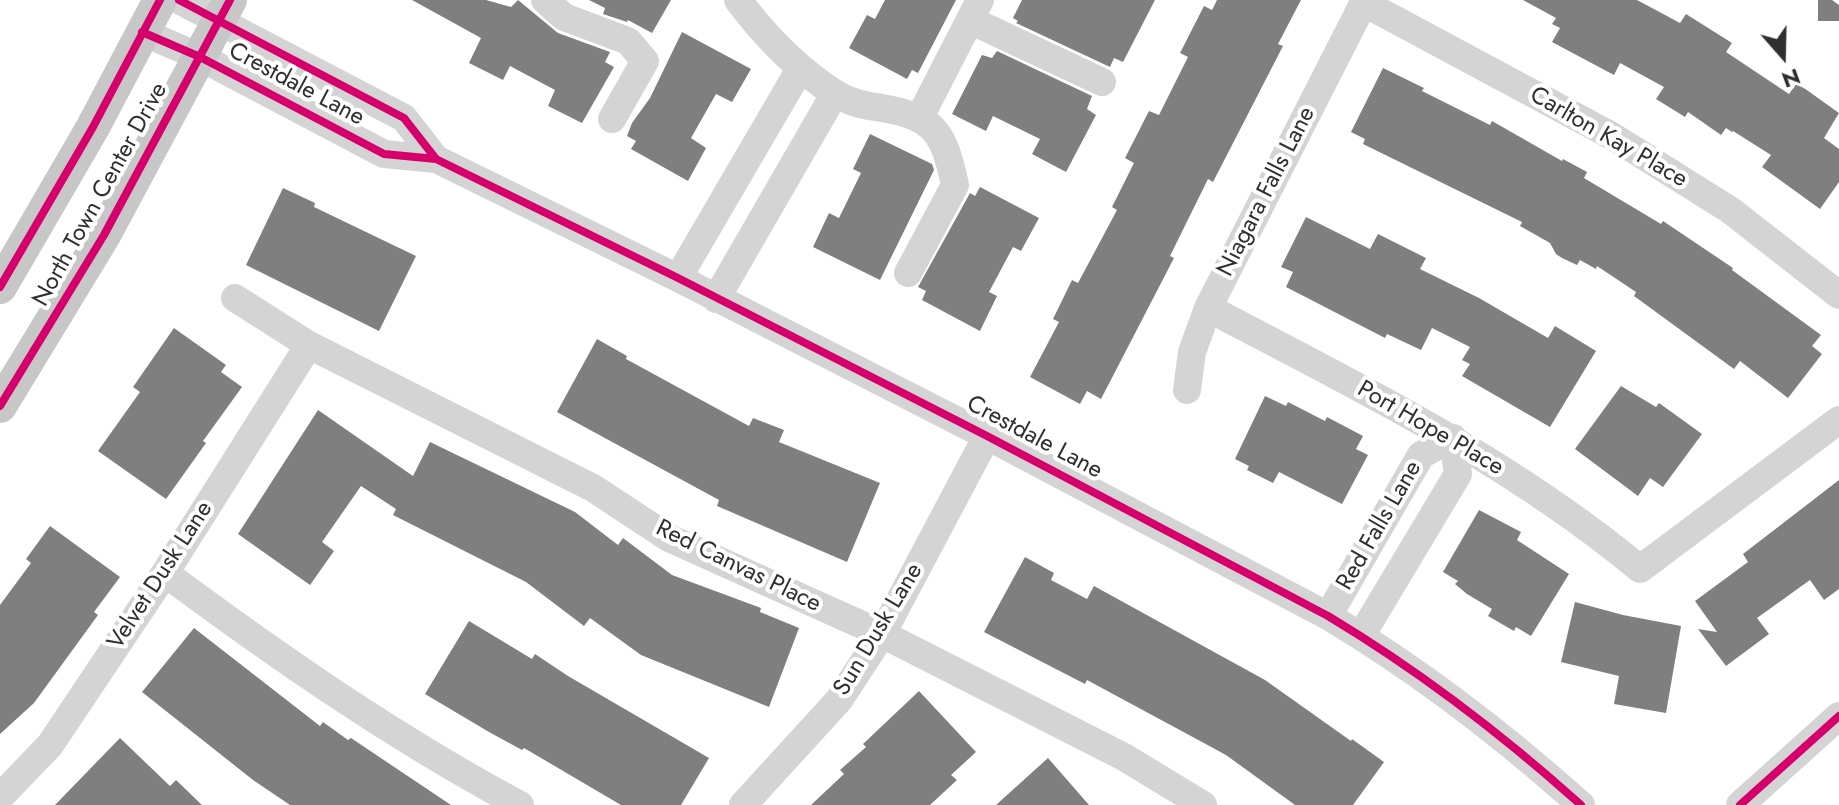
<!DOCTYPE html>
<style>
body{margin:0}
#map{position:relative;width:1839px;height:805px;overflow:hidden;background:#fff;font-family:Jost,sans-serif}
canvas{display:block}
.north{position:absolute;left:1743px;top:16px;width:80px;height:80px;-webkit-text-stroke:6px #fff;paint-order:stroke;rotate:160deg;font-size:22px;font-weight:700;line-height:32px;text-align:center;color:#2f2f2f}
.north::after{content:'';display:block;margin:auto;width:28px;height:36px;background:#2f2f2f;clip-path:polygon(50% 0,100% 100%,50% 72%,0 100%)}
</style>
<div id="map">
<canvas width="1839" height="805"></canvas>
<div class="north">N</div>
</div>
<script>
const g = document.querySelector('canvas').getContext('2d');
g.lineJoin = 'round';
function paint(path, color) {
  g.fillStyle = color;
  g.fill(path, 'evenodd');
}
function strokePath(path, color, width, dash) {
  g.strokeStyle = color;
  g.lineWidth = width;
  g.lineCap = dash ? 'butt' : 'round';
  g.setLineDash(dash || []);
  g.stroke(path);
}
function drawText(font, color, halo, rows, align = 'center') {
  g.font = font + ' Jost,sans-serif';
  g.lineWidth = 8;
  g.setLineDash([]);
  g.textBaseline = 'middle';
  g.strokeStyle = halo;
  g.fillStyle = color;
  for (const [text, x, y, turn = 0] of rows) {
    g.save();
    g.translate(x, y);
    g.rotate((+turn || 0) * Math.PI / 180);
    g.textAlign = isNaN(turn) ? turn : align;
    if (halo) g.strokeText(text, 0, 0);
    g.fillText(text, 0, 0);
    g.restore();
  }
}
const building = new Path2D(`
 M412,0H486L511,7L518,0L558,33L610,52L605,62L614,67L582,123L548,106L555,90L510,66L503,80L469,63L481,38Z
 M589,0H671L652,33L628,20L627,22L603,14L605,8Z
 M885,0H956L918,73L912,70L907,79L849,48L867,15L875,19Z
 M1022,0H1155L1123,62L1114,58L1110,67L1016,23L1018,21L1013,18Z
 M1217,0H1301L1278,44L1283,46L1213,182L1208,179L1170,256L1174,258L1101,399L1087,391L1080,404L1030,377L1059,322L1053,319L1072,280L1078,283L1117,210L1112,207L1134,163L1125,158L1149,111L1159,115L1188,57L1180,53L1204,6L1212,10Z
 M1523,0H1637L1680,23L1686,14L1732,43L1726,52L1789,94L1797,83L1839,113L1824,138L1839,149V182L1820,209L1762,167L1771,155L1733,131L1732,132L1726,128L1721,135L1688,112L1685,117L1656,99L1664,87L1620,63L1614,75L1552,42L1560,28L1552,24L1556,18Z
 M1818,0H1832L1839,5V21H1818Z
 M682,32L751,69L732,102L716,94L691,138L706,148L688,181L631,149L636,141L627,136L632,123L650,98Z
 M997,51L1092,96L1087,109L1096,115L1066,172L1032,154L1040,139L993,116L986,131L952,114L982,55L992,58Z
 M1383,68L1424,88L1422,91L1490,125L1492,121L1562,161L1563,159L1587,172L1584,178L1661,224L1663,221L1733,268L1732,270L1821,335L1812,346L1822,354L1788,398L1740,361L1734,369L1634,296L1636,292L1597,266L1596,269L1580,260L1577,265L1562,258L1556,254L1550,243L1520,226L1522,222L1363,144L1365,139L1351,132Z
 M870,134L932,164L934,170L880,280L813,247L829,213L839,218L861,173L853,169Z
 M980,187L1039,218L1021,251L1013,247L989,292L997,296L980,331L922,300L926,291L918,287L970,193L975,196Z
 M283,188L315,203L314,207L416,256L379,331L246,265Z
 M1306,217L1370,249L1378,234L1426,258L1420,269L1479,298L1548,338L1555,326L1596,351L1550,427L1462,376L1470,364L1462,360L1470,347L1432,328L1421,350L1387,334L1385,338L1286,287L1293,272L1281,267Z
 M174,328L226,365L221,372L242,387L203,441L206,443L166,499L98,451L140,392L133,387Z
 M597,339L627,356L626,359L749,426L753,418L784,430L779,442L880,483L847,562L717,506L719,500L557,412Z
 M1621,386L1656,407L1659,403L1702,434L1663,487L1650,478L1638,496L1575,449Z
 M1265,396L1286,406L1288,402L1325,421L1327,417L1363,436L1356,449L1368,455L1342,504L1279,472L1273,483L1247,470L1249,466L1235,459Z
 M318,410L413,476L430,442L575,512L618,545L623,538L672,575L761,608L760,612L799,628L769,707L641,655L590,618L584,626L526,582L393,515L396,509L361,486L322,542L334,551L310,585L238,534Z
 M1839,480V589L1824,600L1810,580L1757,618L1769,634L1726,666L1698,629L1717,632L1695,601L1748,562L1743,554Z
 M1479,510L1521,532L1517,540L1569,574L1531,636L1516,627L1514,631L1488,616L1492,609L1467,594L1455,584L1458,581L1443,572Z
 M50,526L120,577L94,612L98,615L34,703L0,734V605L31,563L26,559Z
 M1025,557L1054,573L1051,580L1087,599L1094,586L1265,680L1351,741L1352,739L1384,762L1353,805H1295L1226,755L1202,742L1087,680L1085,684L984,632Z
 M1575,602L1623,615L1681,626L1666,713L1614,704L1619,676L1561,662Z
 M469,621L532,659L535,654L568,676L709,758L681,805H621L524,748L522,750L489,732L425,694Z
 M194,628L320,726L323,722L348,740L351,738L451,805H290L253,780L142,692Z
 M919,691L976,752L951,775L957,780L930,805H811L844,774L840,770L866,747L863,744Z
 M120,738L170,786L176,780L202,805H55Z
 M1048,758L1089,805H996Z`);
const minor = new Path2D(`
 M179,0L404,118L436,159
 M545,0L564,17L628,41L645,61L612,119
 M738,0C765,36 798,70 836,94C851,103 865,106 882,108C936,117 944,134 955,185L908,273
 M1364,3L1612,136L1730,210L1839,295
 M970,20L1102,82
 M142,32L200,57L384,154L436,159L678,278L987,436L1328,616C1418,670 1503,735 1581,805
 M919,119L980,0
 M678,278L800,69
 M235,298L309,345L593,488L669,538L882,634L1124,757L1203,805
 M716,299L835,93
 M1208,308C1358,387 1509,460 1640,569L1839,420
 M1187,390L1192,352L1208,308L1365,0
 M165,573C278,657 395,738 520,805
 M1328,616L1421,455L1453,438L1458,474L1361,636
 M0,797L50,745L165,573L309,345
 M743,805L839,700L882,634L987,436
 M1740,805L1839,716`);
const major = new Path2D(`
 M0,287L93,127L160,0
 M0,406L104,235L230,0`);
const cycleway = new Path2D(`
 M179,0L404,118L436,159
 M142,32L200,57L384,154L436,159L678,278L987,436L1328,616C1418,670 1503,735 1581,805
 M0,287L93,127L160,0
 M0,406L104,235L230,0
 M1740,805L1839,716`);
const streetNames = [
 ["Crestdale Lane",296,85,28],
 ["Carlton Kay Place",1608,138,30],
 ["Niagara Falls Lane",1267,192,-63],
 ["North Town Center Drive",101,195,-61],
 ["Port Hope Place",1430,429,30],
 ["Crestdale Lane",1034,438,28],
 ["Red Falls Lane",1380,526,-60],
 ["Red Canvas Place",738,567,26],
 ["Velvet Dusk Lane",161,576,-57],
 ["Sun Dusk Lane",879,630,-59]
];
paint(building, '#7f7f7f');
strokePath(minor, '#d4d4d4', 28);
strokePath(major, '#c7c7c7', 34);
strokePath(cycleway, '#d6006c', 8);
drawText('24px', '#2f2f2f', '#fff', streetNames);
</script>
